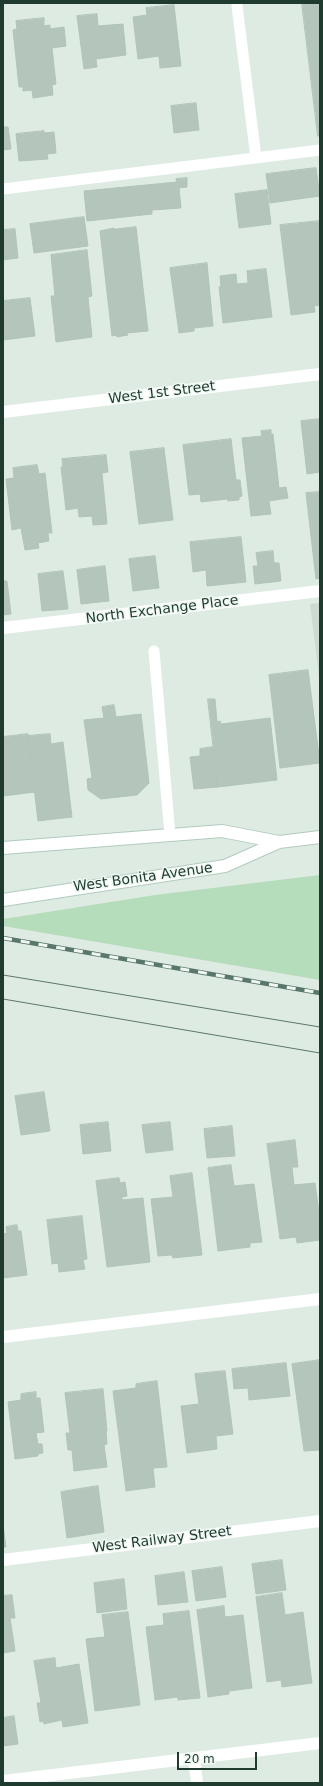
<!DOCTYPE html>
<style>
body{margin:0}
#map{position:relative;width:323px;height:1786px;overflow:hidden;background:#deebe3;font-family:"DejaVu Sans",sans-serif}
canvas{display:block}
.frame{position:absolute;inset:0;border:4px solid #1f3b2f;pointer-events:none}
.scale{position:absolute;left:177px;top:1752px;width:80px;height:18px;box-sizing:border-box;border:2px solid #1f3b2f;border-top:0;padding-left:5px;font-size:12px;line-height:14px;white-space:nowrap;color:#1f3b2f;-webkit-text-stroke:3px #eff7f2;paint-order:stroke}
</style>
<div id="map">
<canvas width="323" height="1786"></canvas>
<div class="frame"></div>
<div class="scale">20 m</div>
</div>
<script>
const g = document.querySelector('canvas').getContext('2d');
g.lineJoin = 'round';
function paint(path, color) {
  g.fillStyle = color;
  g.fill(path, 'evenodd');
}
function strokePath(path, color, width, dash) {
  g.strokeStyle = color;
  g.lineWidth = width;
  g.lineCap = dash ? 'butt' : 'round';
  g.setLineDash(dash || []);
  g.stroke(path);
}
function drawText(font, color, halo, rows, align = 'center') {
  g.font = font + ' "DejaVu Sans",sans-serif';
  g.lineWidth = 3;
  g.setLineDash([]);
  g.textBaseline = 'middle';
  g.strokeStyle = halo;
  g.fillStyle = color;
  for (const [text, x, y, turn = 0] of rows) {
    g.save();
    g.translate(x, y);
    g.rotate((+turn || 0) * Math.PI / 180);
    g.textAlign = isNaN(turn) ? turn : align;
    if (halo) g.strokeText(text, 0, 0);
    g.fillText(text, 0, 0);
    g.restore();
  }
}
const built = new Path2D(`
 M320,603V685L310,604Z`);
const green = new Path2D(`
 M320,875V980L3,926V919L155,895Z`);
const building = new Path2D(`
 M302,3H320V136H318Z
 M174,5L181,66L160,68L159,56L138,59L133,17L147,15L146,8Z
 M97,14L98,26L123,24L126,55L96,59L97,67L84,69L77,16Z
 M44,18V26L50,25V29L64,27L66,46L52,48L56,84L52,85L53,95L33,98L32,90L23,91V87H19L13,30L17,29L16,21Z
 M196,103L199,130L174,133L171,106Z
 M3,127H8L11,149L3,150Z
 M44,131V133L54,132L56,153L47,154L48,159L19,161L16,134Z
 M316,168L320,196L270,203L266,174Z
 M187,178V187L179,188L181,208L152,210V214L87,221L84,191L177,182L176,179Z
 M267,190L271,224L239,228L235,194Z
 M84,217L88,246L34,253L30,224Z
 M320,221V305L314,306L315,312L291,315L280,225Z
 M136,227L148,331L127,333L128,335L117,337L116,335L112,336L100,231L114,228V229Z
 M15,229L18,258L3,260V230Z
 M87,250L92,296L88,297L92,337L56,342L51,296H55L51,255Z
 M207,263L213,326L194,328V331L179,333L170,268Z
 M266,269L272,317L223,323L219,287L221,286L220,276L236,274L237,284L248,283L247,271Z
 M30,298L35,336L3,340V301Z
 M320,419V472L307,474L301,421Z
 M271,430V434H273L279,488L286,487L288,498L269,501L271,514L251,516L242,438L262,436L261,431Z
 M231,439L236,480H240L242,496L239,497V500L228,501L227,499L201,502L200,494L189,495L183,445Z
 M164,448L173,520L139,524L130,452Z
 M106,455L108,472L102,473L107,524L93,525L92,516L79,517L78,508L66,510L61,467H63L62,459Z
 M37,465L39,474L45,473L52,533H48L49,541L38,543L39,548L25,550L21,528L12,530L6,479L14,478L13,468Z
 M320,492V578L316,579L306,493Z
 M241,537L246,582L207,586L206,570L193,572L190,542Z
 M273,551L274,563H279L281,581L255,584L253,566H258L256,553Z
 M155,556L159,588L133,591L129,559Z
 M105,566L109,601L81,604L77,570Z
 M63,571L68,609L42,611L38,574Z
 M3,581H7L11,614L3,615Z
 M308,670L320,763L280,768L269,675Z
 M208,699H215L217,722L220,721L221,724L270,718L277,780L218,787Z
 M114,705L116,717L141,714L149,783L137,795L101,799L88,790L87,779L92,778L84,720L104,718L102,707Z
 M28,734L35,792L3,796V737Z
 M50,734L51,744L63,742L72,817L38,821L28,736Z
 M213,747L218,787L194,789L190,757L200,756V749Z
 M44,1092L50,1131L21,1135L15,1096Z
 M108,1122L111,1151L83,1154L80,1125Z
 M170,1122L173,1150L146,1153L142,1125Z
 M232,1126L235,1156L207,1158L204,1129Z
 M295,1140L298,1167H292L294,1185L315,1183L320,1220V1240L297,1243L296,1237L280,1239L267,1144Z
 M231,1165L234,1186L254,1184L262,1242L250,1243V1247L218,1251L208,1168Z
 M192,1173L202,1255L173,1258L172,1255L158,1256L151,1199L173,1197L170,1176Z
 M119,1178L120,1183L125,1182L127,1196L122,1197V1200L143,1198L150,1262L107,1267L96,1181Z
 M82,1216L87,1259L83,1260L85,1269L59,1272L58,1263L52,1264L47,1220Z
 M17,1225L18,1231H21L27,1275L3,1278V1234L7,1233L6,1227Z
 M320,1360V1450L304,1451L292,1364Z
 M286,1363L290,1396L249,1400L248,1388L234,1389L232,1369Z
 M225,1371L233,1434L216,1436L217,1449L187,1453L181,1406L199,1404L195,1374Z
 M157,1381L167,1467L153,1468L155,1487L126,1491L113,1391L136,1388V1384Z
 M103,1389L107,1431H106L107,1444L104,1445L107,1467L74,1471L72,1450H68L66,1433H70L65,1393Z
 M36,1392V1398H40L44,1432L36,1433L38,1444H42L43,1453L38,1454V1456L15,1459L8,1402L21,1400V1394Z
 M98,1486L104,1532L67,1538L61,1492Z
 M3,1525L6,1547H3Z
 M282,1560L286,1590L256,1594L252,1564Z
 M222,1567L226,1597L196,1601L192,1571Z
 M184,1572L188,1602L158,1605L155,1576Z
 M124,1579L127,1609L97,1613L94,1583Z
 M282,1593L285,1615L303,1612L312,1683L282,1687L281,1680L267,1682L256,1597Z
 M12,1595L15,1618H10L15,1651L3,1653V1596Z
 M224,1606L225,1617L243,1615L252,1688L229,1691V1694L208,1697L197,1610Z
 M189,1611L200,1698L178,1700V1697L155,1700L146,1627L164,1625L163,1614Z
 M128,1612L140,1705L95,1711L86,1639L105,1637L102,1615Z
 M55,1658L56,1668L79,1664L88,1723L63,1727L62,1720L44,1724L43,1721L40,1722L37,1703H41L34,1661Z
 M14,1716L18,1744L3,1746V1718Z`);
const lane = new Path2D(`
 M237,6L256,158
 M3,189L320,150
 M154,651L170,835`);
const street = new Path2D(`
 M3,412L320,374
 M3,628L320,591
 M3,1337L320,1299
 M3,1560L320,1521
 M194,1758L197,1783
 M3,1781L320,1743`);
const secondary = new Path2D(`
 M3,848L222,831L279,842L320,837
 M3,900L225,866L279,842`);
const tram = new Path2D(`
 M3,975L320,1027
 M3,999L320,1053`);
const rail = new Path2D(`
 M3,938L320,993`);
const streetNames = [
 ["West 1st Street",162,393,-7],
 ["North Exchange Place",162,610,-7],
 ["West Bonita Avenue",143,878,-8],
 ["West Railway Street",162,1540,-7]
];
paint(built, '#cddad2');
paint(green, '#b6ddbb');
paint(building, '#b4c5bc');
strokePath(building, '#b1c4b9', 1);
strokePath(secondary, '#b1cbbe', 14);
strokePath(lane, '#fff', 11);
strokePath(street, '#fff', 12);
strokePath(secondary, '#fff', 12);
strokePath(tram, '#59776a', 1);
strokePath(rail, '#59776a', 4.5);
strokePath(rail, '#eff7f2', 3, [9]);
drawText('14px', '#1f3b2f', '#eff7f2', streetNames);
</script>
